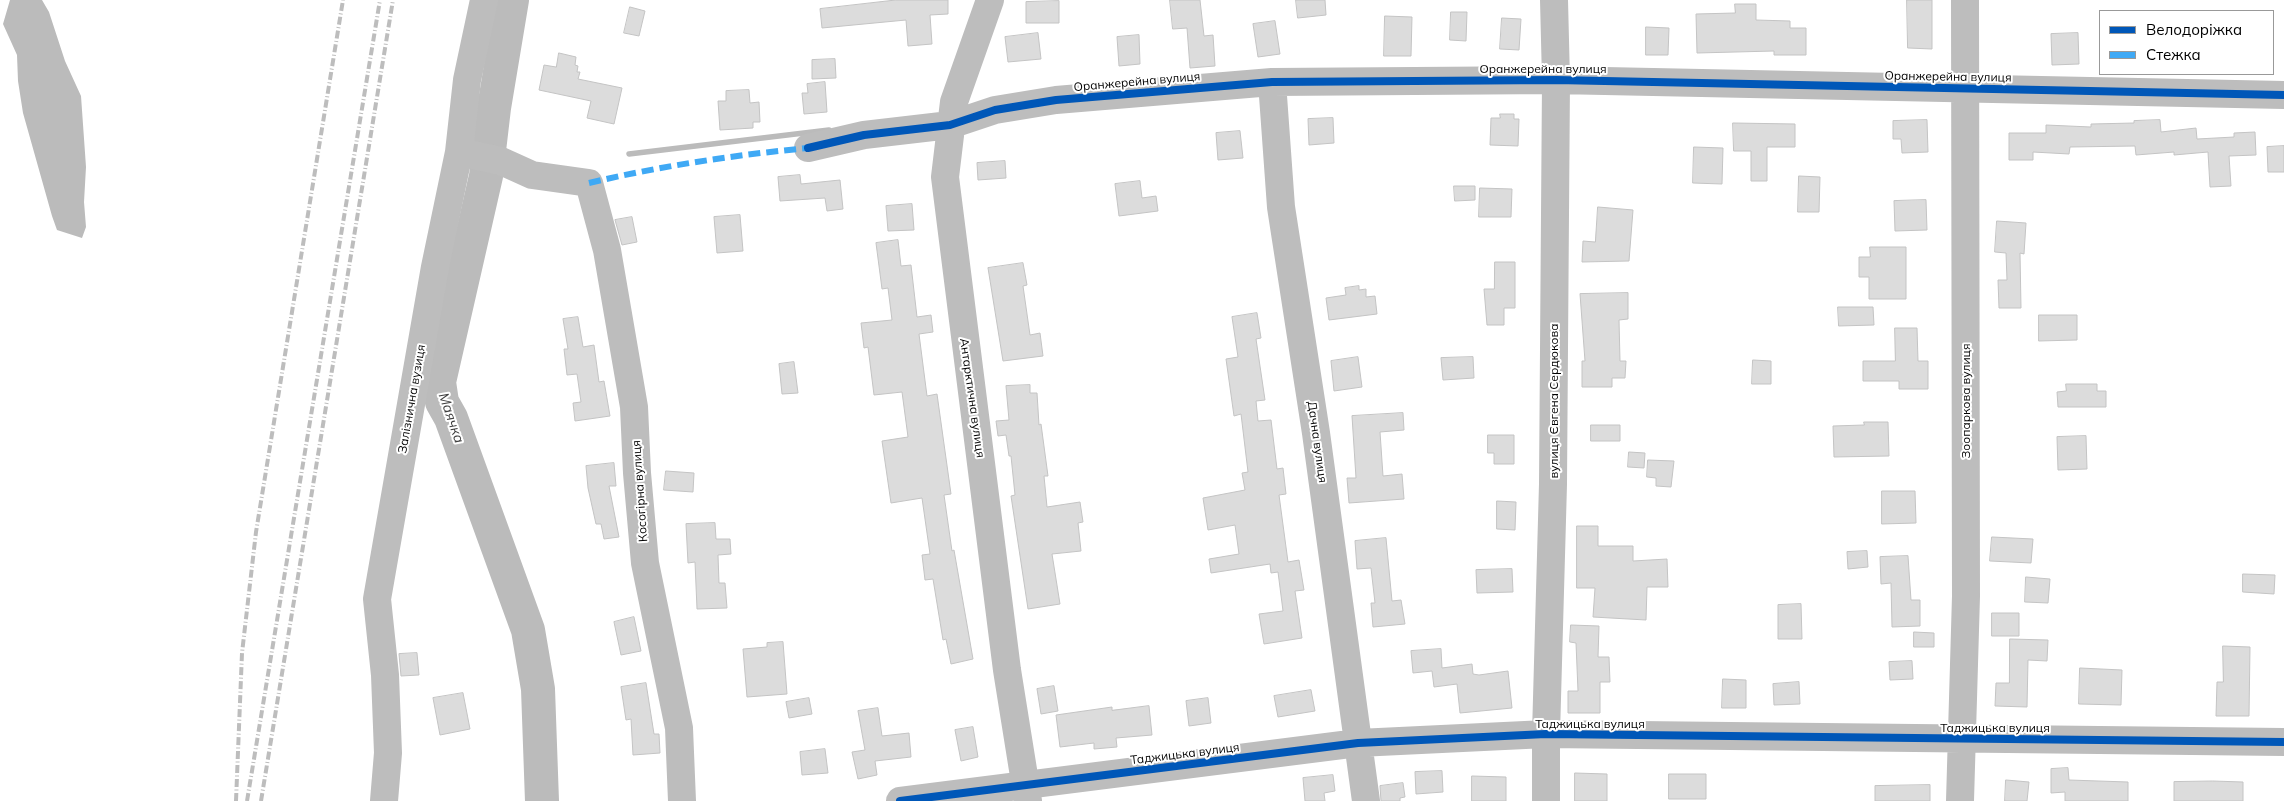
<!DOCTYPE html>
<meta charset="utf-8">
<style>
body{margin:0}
#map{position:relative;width:2284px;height:801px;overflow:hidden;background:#fff;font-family:Mulish,sans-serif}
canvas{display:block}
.legend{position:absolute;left:2099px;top:10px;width:175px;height:65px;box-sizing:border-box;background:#fff;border:1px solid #999;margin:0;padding:6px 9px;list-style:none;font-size:15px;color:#000}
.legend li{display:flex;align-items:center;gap:10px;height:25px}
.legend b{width:25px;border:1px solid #999}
</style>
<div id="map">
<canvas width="2284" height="801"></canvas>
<ul class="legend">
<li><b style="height:6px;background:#0057b8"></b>Велодоріжка</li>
<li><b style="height:6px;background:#3fa9f5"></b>Стежка</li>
</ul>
</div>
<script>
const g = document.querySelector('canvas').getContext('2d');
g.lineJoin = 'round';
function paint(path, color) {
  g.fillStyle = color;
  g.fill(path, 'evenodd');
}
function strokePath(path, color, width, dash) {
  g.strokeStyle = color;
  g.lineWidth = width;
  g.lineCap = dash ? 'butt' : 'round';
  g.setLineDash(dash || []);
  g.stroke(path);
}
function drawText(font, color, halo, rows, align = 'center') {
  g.font = font + ' Mulish,sans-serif';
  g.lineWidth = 4;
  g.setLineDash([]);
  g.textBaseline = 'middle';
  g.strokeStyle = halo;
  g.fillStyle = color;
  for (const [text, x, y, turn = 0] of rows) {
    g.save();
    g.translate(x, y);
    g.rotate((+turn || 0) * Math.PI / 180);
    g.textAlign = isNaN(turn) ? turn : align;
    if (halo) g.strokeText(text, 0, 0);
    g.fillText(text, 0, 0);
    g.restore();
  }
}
const water = new Path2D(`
 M10,0H42L49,12L65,61L81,96L86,167L84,202L86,227L82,238L57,230L52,216L23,113L18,81L17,55L3,24Z`);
const stream = new Path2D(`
 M629,154L829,130`);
const river = new Path2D(`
 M512,0L494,108L486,176L439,382L442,402L451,418L528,630L538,689L542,801`);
const building = new Path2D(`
 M896,0H948V14L930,15L932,44L908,46L906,20L822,28L820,9Z
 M1170,0H1200L1204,36L1213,35L1215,66L1190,68L1187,28L1173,29Z
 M1296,0H1325L1326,15L1298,18Z
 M1907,0H1932V49L1908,48Z
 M1059,1V23H1026V2Z
 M1735,4H1756V20L1790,21V28H1806V55H1774V51L1697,53L1696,14L1735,13Z
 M630,7L645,11L639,36L624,33Z
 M1451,12H1467L1466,41L1450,40Z
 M1385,16L1412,17L1411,56H1384Z
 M1502,18L1521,19L1519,50L1500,49Z
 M1275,21L1280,54L1258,57L1253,24Z
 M1646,27L1669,28L1668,55H1646Z
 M1038,33L1041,59L1008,62L1005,37Z
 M2078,33L2079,64L2052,65L2051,34Z
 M1139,35L1140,64L1119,66L1117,37Z
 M559,53L576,57L575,65L578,66L577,72H580L578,79L622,88L614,124L587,118L591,101L539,90L544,65L556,67Z
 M835,59L836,78L812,79V60Z
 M825,82L827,112L804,114L802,93H808L807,84Z
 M749,90L750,103L759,102L760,122H753V128L720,130L718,101H726V91Z
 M1500,114H1514V119H1519L1518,146L1490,145L1491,118H1500Z
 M1333,118L1334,143L1309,145L1308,119Z
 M1927,120L1928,152L1902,153L1901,139H1893V121Z
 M2160,120L2161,132L2196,128L2197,139L2234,137V133L2255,132L2256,155L2229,156L2231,186L2210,187L2208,152L2174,155V152L2136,155L2135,146L2070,147L2069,154L2033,152V160H2009V133H2046V125L2091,127V124L2134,123V121Z
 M1733,123L1795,124V147H1767V181H1751V151H1734Z
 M1240,131L1243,158L1218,160L1216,133Z
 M2284,146V172H2268L2267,147Z
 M1694,147L1723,148L1722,184L1693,183Z
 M1005,161L1006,178L978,180L977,163Z
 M800,175L801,184L840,180L843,209L827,211L825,198L780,201L778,177Z
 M1799,176L1820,177L1819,212H1798Z
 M1140,181L1142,198L1156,196L1158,211L1119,216L1115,184Z
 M1454,186H1475V200L1455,201Z
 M1480,188L1512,189L1511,217H1479Z
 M1926,200L1927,230L1895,231L1894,201Z
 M912,204L914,230L888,231L886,206Z
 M1598,207L1633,210L1629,261L1582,262L1583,241L1595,242Z
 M740,215L743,251L717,253L714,217Z
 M632,217L637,242L622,245L615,220Z
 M1997,221L2026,223L2024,254L2020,253L2021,308H1999L1998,280H2007L2006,253L1995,252Z
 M898,240L901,266L911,265L917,317L931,315L933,332L919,334L927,396L937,394L951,494L944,495L952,551L954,550L973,659L951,664L946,639L943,640L933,579L925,580L922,555L930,554L922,498L891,503L882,441L908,437L902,392L874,395L868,347L864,348L861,323L892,320L888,288L882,289L876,243Z
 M1870,247H1906V299H1869V277H1859V257H1870Z
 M1495,262H1515V308H1504V325H1487L1484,289H1494Z
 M1023,263L1027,285L1023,286L1030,335L1040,333L1043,356L1003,361L988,268Z
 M1359,286V290L1366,289V297L1375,296L1377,314L1329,320L1326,298L1346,295L1345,288Z
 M1628,293V319L1619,320L1620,361H1626L1625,378H1612V387H1582V361H1585L1580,294Z
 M1838,307H1873L1874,325L1839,326Z
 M1257,313L1261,338L1256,339L1265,400L1256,401L1258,421L1271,420L1277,469L1283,468L1286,494L1279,495L1288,562L1299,560L1304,590L1295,591L1302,638L1264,644L1259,614L1283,611L1278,572L1271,573L1270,564L1211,573L1209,559L1239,554L1235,525L1208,530L1203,498L1245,490L1242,473L1248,472L1241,414L1234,416L1226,359L1238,357L1232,317Z
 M2039,315H2077V340L2039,341Z
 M578,317L583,347L594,345L599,382L604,381L610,416L575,421L573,403L581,402L577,374L567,375L564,349H568L563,319Z
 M1895,328H1917L1918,361H1928V389H1899V381H1863V361H1895Z
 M1358,357L1362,387L1334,391L1331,361Z
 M1473,357L1474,378L1443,380L1441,358Z
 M1753,360L1771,361V384H1752Z
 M794,362L798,393L782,394L779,364Z
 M2066,384H2097V391H2106V407H2058L2057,392L2066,391Z
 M1030,385V393H1037L1039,425L1041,424L1048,476H1044L1047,507L1080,502L1083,522L1078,523L1081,551L1052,554L1060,604L1028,609L1011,496L1015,495L1011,456H1009L1006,435L998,436L996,421L1009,420L1006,386Z
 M1403,413L1404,430L1380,432L1383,476L1402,474L1404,499L1349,503L1347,478H1356L1352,416Z
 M1864,422H1888L1889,456L1834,457L1833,426L1864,425Z
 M1591,425H1620V441H1591Z
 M1488,435H1514V464H1494V453H1488Z
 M2086,436L2087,469L2058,470L2057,437Z
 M1629,452L1645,453L1644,468L1628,467Z
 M1648,460L1674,461L1671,487L1656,486V478L1647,477Z
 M614,463L616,486H609L619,537L604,539L601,524H596L588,488L586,466Z
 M666,471L694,473L693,492L664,490Z
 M1882,491H1915L1916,523L1882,524Z
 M1497,501L1516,502L1515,530L1497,529Z
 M715,523L716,539H730L731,554L718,555L719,583H725L727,608L697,609L695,562L688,563L686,524Z
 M1577,526H1598V546H1633V561L1667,559L1668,587H1647L1646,620L1593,617L1595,588H1577Z
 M1992,537L2033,539L2031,563L1990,561Z
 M1386,538L1392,601L1401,600L1405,624L1373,627L1371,603H1375L1371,568L1357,569L1355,541Z
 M1867,551L1868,567L1848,569L1847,552Z
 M1908,556L1911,600H1920V626L1892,627L1891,583L1881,584L1880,557Z
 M1512,569L1513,592L1477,593L1476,570Z
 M2243,574L2275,575L2274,594L2243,592Z
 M2026,577L2050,579L2048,603L2025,602Z
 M1801,604L1802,639H1778V605Z
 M1992,613H2019V636H1992Z
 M634,617L641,651L621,655L614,622Z
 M1571,625L1599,626L1598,657H1609L1610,682H1600V713H1568V691H1578L1576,643L1570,642Z
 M1914,632L1934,633V647H1914Z
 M2010,639L2048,640L2047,661L2028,660L2027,707L1995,706L1996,683H2009Z
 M783,642L787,694L747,697L743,649L767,647V643Z
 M2223,646L2250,647L2249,716H2216L2217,682H2223Z
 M1441,649L1442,668L1472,664L1473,674L1479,675L1508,671L1512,708L1460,713L1457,684L1434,687L1432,671L1413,673L1411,651Z
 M417,653L419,675L401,676L399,654Z
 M1912,661L1913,679L1890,680L1889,662Z
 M2080,668L2122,670L2121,705L2079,704Z
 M1723,679L1746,680V708H1722Z
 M1799,682L1800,704L1774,705L1773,684Z
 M646,683L654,734H659L660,753L633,755L631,719L626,720L621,687Z
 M1054,686L1058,711L1041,714L1037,689Z
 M1311,690L1315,711L1278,717L1274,696Z
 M463,693L470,729L440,735L433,698Z
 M809,698L812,714L789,718L786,702Z
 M1208,698L1211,723L1189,726L1186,701Z
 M1149,706L1152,735L1116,738L1117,747L1094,749V743L1060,747L1056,715L1112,707V710Z
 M878,708L882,736L909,733L911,757L875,761L877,775L858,779L852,752L865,750L858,711Z
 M973,727L978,757L961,761L955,730Z
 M825,749L828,773L802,775L800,752Z
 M2068,768L2069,780L2128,782V801H2065V792L2051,793V769Z
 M1442,771L1443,792L1416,794L1415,772Z
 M1575,773L1607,774V801H1575Z
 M1669,774H1706V799H1669Z
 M1333,775L1335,791L1324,793L1325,801H1305L1303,778Z
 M1472,776L1506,777V801H1472Z
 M2006,780L2029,782L2027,801H2005Z
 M2213,781L2243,782V801H2174V782Z
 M1403,783L1405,797L1400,798V801H1381L1380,786Z
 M1930,785V801H1875V786Z`);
const minor = new Path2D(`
 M990,0L954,102L945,177L1007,670L1028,801
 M1272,82L1281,207L1316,433L1366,801
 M808,148L864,135L950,125L995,110L1056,100L1272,82L1556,80L2284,95
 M459,152L501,161L532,175L589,183L607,250L634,407L637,473L645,563L679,728L682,801
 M384,801L388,753L385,675L377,599L435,267L459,152L467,80L484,0
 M900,801L1358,743L1546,734L2284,742
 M1546,801V734L1553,484L1556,80L1554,0
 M1960,801L1966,596L1965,0`);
const rail = new Path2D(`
 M236,801L242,653L256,532L343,0
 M247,801L380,0
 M261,801L393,0`);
const quiet = new Path2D(`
 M589,183C661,166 734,155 808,148`);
const cycleway = new Path2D(`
 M808,148L864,135L950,125L995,110L1056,100L1272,82L1556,80L2284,95
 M900,801L1358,743L1546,734L2284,742`);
const streetNames = [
 ["Оранжерейна вулиця",1543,69],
 ["Оранжерейна вулиця",1948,77,1],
 ["Оранжерейна вулиця",1137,82,-5],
 ["Антарктична вулиця",972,398,82],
 ["Залізнична вузиця",412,399,-80],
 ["вулиця Євгена Сердюкова",1554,401,-90],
 ["Зоопаркова вулиця",1966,401,-90],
 ["Дачна вулиця",1317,442,82],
 ["Косогірна вулиця",640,491,-94],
 ["Таджицька вулиця",1590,724],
 ["Таджицька вулиця",1995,728],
 ["Таджицька вулиця",1185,754,-7]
];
const waterNames = [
 ["Маячка",451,418,71]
];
paint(water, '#bbb');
strokePath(stream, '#bbb', 5.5);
strokePath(river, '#bbb', 34);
paint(building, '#dcdcdc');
strokePath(building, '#c4c4c4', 1);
strokePath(minor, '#bdbdbd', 28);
strokePath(rail, '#bdbdbd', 4, [8, 2.5, 1, 2.5]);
strokePath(quiet, '#3fa9f5', 6, [12, 6]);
strokePath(cycleway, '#0057b8', 8);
drawText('12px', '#000', '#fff', streetNames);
drawText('italic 14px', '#3f3f3f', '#fff', waterNames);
</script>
